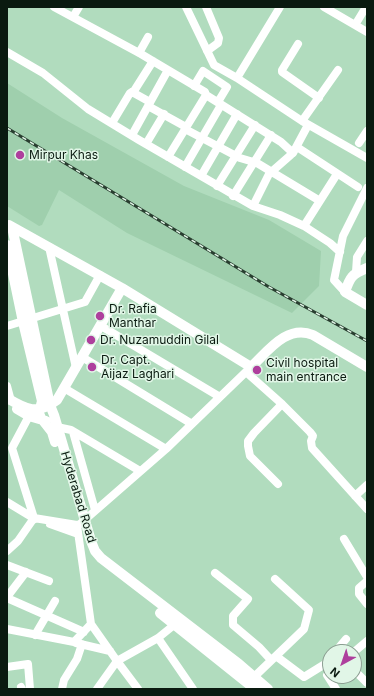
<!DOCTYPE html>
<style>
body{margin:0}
#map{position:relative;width:374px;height:696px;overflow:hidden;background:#b1dcbe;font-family:Inter,sans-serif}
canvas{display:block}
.frame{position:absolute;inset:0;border:8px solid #0a1a10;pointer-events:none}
.north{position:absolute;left:322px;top:644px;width:40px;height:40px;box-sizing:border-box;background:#e1f6e7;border:1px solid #8b9e91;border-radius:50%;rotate:220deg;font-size:11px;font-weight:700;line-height:16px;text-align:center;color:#0a1a10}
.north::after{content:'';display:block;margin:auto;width:14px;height:18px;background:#ae3f9d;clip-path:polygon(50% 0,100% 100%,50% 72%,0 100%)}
</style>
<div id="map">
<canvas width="374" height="696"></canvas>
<div class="frame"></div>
<div class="north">N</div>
</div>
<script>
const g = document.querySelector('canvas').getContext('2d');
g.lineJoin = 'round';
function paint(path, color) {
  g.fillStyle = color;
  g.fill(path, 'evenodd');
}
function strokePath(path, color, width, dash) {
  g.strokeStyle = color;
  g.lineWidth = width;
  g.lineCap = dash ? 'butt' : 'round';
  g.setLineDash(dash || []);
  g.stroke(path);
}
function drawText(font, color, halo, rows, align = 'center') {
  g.font = font + ' Inter,sans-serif';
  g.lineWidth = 3;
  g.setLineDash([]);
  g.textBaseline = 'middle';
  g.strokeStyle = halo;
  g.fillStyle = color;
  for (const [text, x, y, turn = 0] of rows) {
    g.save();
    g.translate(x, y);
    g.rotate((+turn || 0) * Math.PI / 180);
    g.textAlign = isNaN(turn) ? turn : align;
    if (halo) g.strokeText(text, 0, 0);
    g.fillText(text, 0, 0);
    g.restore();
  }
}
const built = new Path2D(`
 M7,83L62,118L184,186L269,220L321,251L319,286L292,313L127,233L59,190L42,225L39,226L7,206Z`);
const minor = new Path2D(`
 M54,7L141,54L205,92L206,95L281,142L293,153
 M186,7L214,65L237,78
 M206,7L219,38L218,43L207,51
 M280,7L237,78L302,121L367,158
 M324,7L367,32
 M73,17L79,7
 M355,25L366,7
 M298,44L282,70V72L319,98
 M7,52L43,73L88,109L139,140L253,206L280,215L304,226L330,243L340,252
 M139,53L148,37
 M194,86L203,71L227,87L218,102
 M132,92L150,102
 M148,106L186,127
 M302,121L338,70
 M112,123L130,93L134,91L153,61
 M185,129L240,158L257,163L320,201
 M132,135L168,70
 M359,143L367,131
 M146,144L164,114
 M297,147L358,187
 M168,157L206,95
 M185,167L221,105
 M201,176L237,114
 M217,186L255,125
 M233,196L271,135
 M253,206L269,174L293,153L308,125
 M304,226L337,174
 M49,247L76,368
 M356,272L357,257L367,241
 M345,292L334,280L343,236L367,188
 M7,326L85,302L100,275
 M101,326L220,397
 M82,357L192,424
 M246,372L282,404L310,432L313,436L311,441L312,448L367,509
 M7,386L11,401
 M64,388L166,449
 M29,416L12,448L34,518
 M57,427L71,430L140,471
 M73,432L95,510
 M278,484L250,456L248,446V441L254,433L282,404
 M355,496L367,485
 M7,502L35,519
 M50,524L78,534
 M77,525L91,624
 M344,539L367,577
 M7,551L18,541L34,518L77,525L80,524L166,449L251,367
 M7,565L49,581
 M215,573L248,599L233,616V625L259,647L271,660
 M367,581L359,588V594L367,604
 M7,597L26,572
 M7,598L84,632
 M7,629L74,642L91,624L117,661L97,689
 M35,635L55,601
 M158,638L193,689
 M76,643L110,651
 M335,652L346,639
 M354,652L367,641
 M276,656L304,677L325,664L330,658
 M7,667L28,664L30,689
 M354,670L367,683
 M330,672L327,675L336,689
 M254,677L304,629L309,610L275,579
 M21,687L22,689
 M62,689L64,680L77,659L82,644
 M138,689L117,661L158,638L174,625`);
const major = new Path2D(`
 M9,225L122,288
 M12,227L50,405L54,415L91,541L95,551L101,558L239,664L268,689
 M7,245L23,322L42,401L39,413L41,418L52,432L55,442
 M367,268C352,274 350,277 345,292L367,305
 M7,398C27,410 37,415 57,400L122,288L251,367C268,351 287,324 313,335L367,367
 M17,409L29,416L46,421
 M160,613L255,689`);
const rail = new Path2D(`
 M7,128L269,287L367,341`);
const markers = [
 [20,155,5,"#ae3f9d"],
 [100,316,5,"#ae3f9d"],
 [91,340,5,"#ae3f9d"],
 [92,367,5,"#ae3f9d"],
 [257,370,5,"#ae3f9d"]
];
const poiNames = [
 ["Mirpur Khas",29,155],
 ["Dr. Rafia",109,309],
 ["Manthar",109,323],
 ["Dr. Nuzamuddin Gilal",100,340],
 ["Dr. Capt.",101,360],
 ["Aijaz Laghari",101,374],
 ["Civil hospital",266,363],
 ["main entrance",266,377]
];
const streetNames = [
 ["Hyderabad Road",78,497,73]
];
paint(built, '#9fcfad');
strokePath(minor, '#fff', 8);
strokePath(major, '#fff', 10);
strokePath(rail, '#293e30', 3);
strokePath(rail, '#e1f6e7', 1.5, [4.5]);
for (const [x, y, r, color] of markers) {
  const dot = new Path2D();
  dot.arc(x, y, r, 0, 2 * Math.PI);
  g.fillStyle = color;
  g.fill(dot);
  strokePath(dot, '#e1f6e7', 1.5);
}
drawText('12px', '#0a1a10', '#e1f6e7', poiNames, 'left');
drawText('12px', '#0a1a10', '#e1f6e7', streetNames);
</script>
